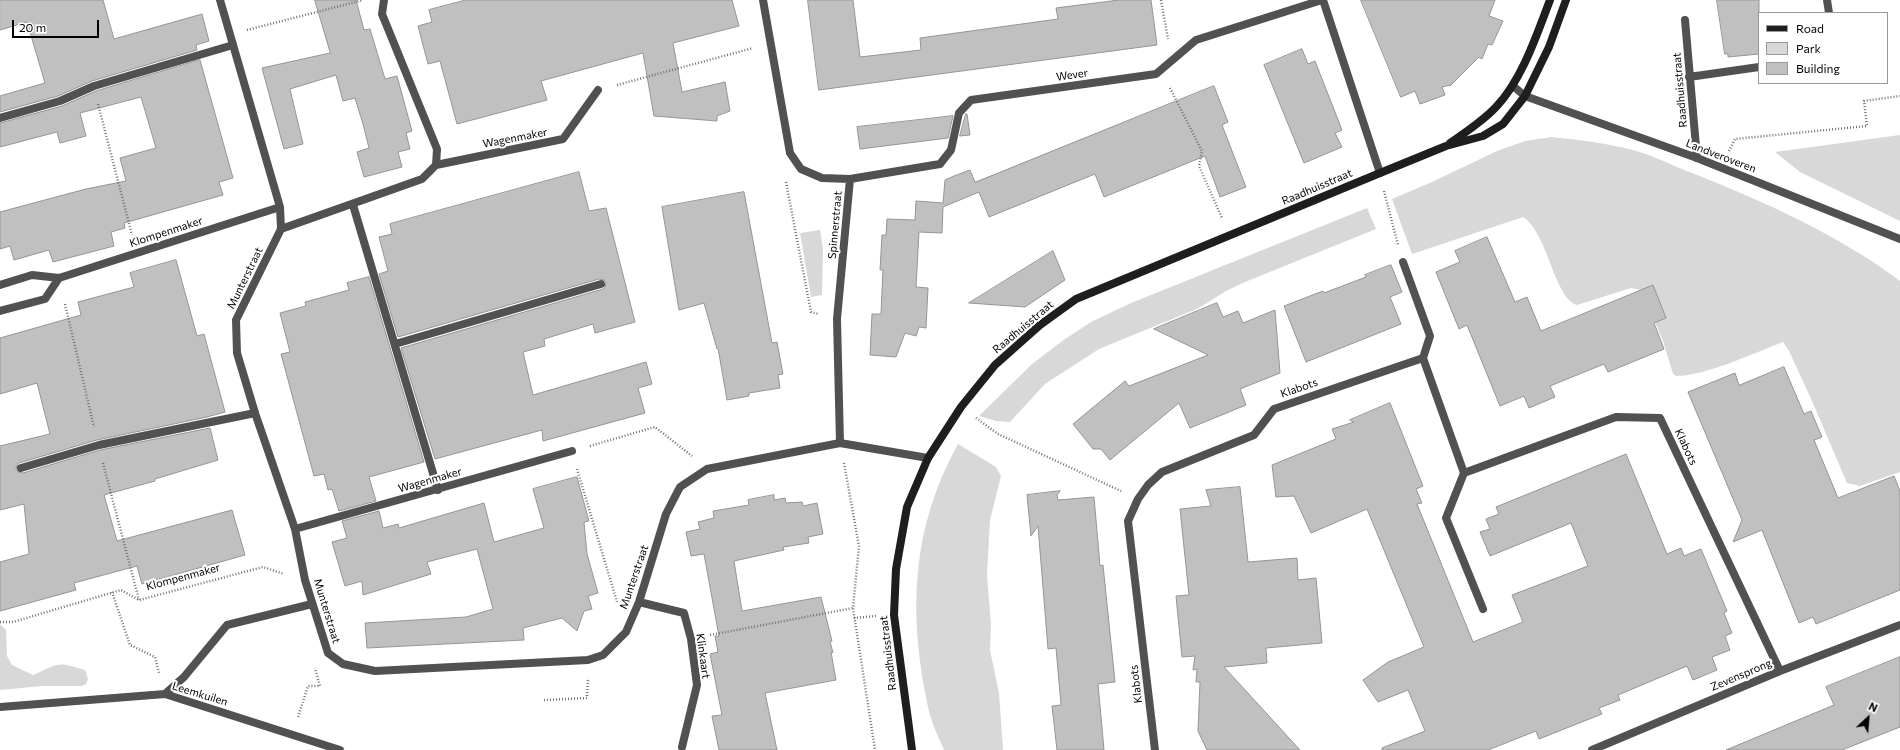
<!DOCTYPE html>
<style>
body{margin:0}
#map{position:relative;width:1900px;height:750px;overflow:hidden;background:#fff;font-family:Commissioner,sans-serif}
canvas{display:block}
.legend{position:absolute;left:1758px;top:12px;width:130px;height:72px;box-sizing:border-box;background:#fff;border:1px solid #999;margin:0;padding:5px 7px;list-style:none;font-size:12px;color:#000}
.legend li{display:flex;align-items:center;gap:8px;height:20px}
.legend b{width:20px;border:1px solid #999}
.north{position:absolute;left:1848px;top:698px;width:40px;height:40px;-webkit-text-stroke:3px #fff;paint-order:stroke;rotate:26deg;font-size:11px;font-weight:700;line-height:16px;text-align:center;color:#000}
.north::after{content:'';display:block;margin:auto;width:14px;height:18px;background:#000;clip-path:polygon(50% 0,100% 100%,50% 72%,0 100%)}
.scale{position:absolute;left:12px;top:20px;width:87px;height:18px;box-sizing:border-box;border:2px solid #000;border-top:0;padding-left:5px;font-size:12px;line-height:14px;white-space:nowrap;color:#000;-webkit-text-stroke:3px #fff;paint-order:stroke}
</style>
<div id="map">
<canvas width="1900" height="750"></canvas>
<ul class="legend">
<li><b style="height:5px;background:#1e1e1e"></b>Road</li>
<li><b style="height:11px;background:#d8d8d8"></b>Park</li>
<li><b style="height:11px;background:#c0c0c0"></b>Building</li>
</ul>
<div class="north">N</div>
<div class="scale">20 m</div>
</div>
<script>
const g = document.querySelector('canvas').getContext('2d');
g.lineJoin = 'round';
function paint(path, color) {
  g.fillStyle = color;
  g.fill(path, 'evenodd');
}
function strokePath(path, color, width, dash) {
  g.strokeStyle = color;
  g.lineWidth = width;
  g.lineCap = dash ? 'butt' : 'round';
  g.setLineDash(dash || []);
  g.stroke(path);
}
function drawText(font, color, halo, rows, align = 'center') {
  g.font = font + ' Commissioner,sans-serif';
  g.lineWidth = 4;
  g.setLineDash([]);
  g.textBaseline = 'middle';
  g.strokeStyle = halo;
  g.fillStyle = color;
  for (const [text, x, y, turn = 0] of rows) {
    g.save();
    g.translate(x, y);
    g.rotate((+turn || 0) * Math.PI / 180);
    g.textAlign = isNaN(turn) ? turn : align;
    if (halo) g.strokeText(text, 0, 0);
    g.fillText(text, 0, 0);
    g.restore();
  }
}
const green = new Path2D(`
 M1900,135V221L1800,172L1775,152Z
 M1552,137C1579,140 1606,143 1633,150C1653,155 1673,166 1692,173C1763,201 1839,235 1900,281V472L1860,486L1847,483L1812,401L1789,351L1783,342C1754,353 1705,376 1676,376L1673,374L1663,341L1641,290L1631,288L1577,305C1554,298 1548,233 1523,217L1412,254L1392,199L1432,182L1497,151L1525,141Z
 M1367,208L1376,229L1245,282L1226,291L1199,308L1099,349L1045,384L1010,422L996,421L979,416L1032,364L1065,339L1091,322L1131,303Z
 M820,230L823,249L822,295L811,297L800,233Z
 M958,444L996,467L1001,476L990,520L987,575L991,624L990,650L999,693L1003,750H944C938,736 931,722 928,707C908,613 911,529 958,444Z
 M0,624L6,630L7,656L12,665L33,675C59,663 57,661 85,670L88,679L86,684L82,686H42L0,690Z`);
const building = new Path2D(`
 M0,0H103L114,39L202,14L209,41L196,45L197,50L92,81L58,96L0,112V96L45,83L27,22L0,30Z
 M315,0H356L364,30L370,29L385,79L397,76L412,131L406,133L410,149L398,152L402,167L364,177L357,152L369,148L363,124L355,98L343,101L336,75L290,89L303,144L284,149L262,68L330,53Z
 M466,0H732L739,26L673,43L682,92L725,82L730,111L717,116V121L654,116L643,53L541,81L547,100L457,124L440,61L428,64L418,26L432,22L429,10Z
 M808,0H853L860,57L921,50L920,38L1058,19L1056,8L1119,0H1151L1157,45L819,90Z
 M1361,0H1495L1489,16L1503,21L1492,45L1488,44L1482,59L1479,57L1451,85L1442,87L1445,95L1420,104L1415,91L1401,97Z
 M1717,0H1759V54L1728,57V54H1725Z
 M1302,49L1308,64L1315,61L1342,130L1335,133L1342,147L1304,163L1264,65Z
 M200,60L233,178L219,182L223,195L124,223L125,228L111,232L114,246L53,262L49,250L14,260L10,246L0,249V212L86,189L126,181L120,158L156,148L141,97L80,113L86,136L60,143L57,132L0,147V123L62,106L96,91Z
 M1214,86L1228,122L1222,125L1246,187L1220,197L1205,156L1104,197L1095,174L989,217L979,192L943,207L942,233L919,232L916,287L928,288L926,328L919,327L916,336L905,333L896,357L870,355L872,314H881L883,270H880L882,235H886L887,219L915,220L916,201L943,203L945,180L954,176L970,170L975,182Z
 M966,114H967L970,135L960,136Z
 M953,116L948,138L860,149L857,127Z
 M579,172L589,211L606,208L635,322L595,333L593,324L544,339L545,346L523,352L533,395L646,362L652,384L638,388L645,413L543,441L542,430L435,459L401,348L603,289L605,287L606,283L604,280L599,279L398,337L379,274L388,271L379,237L392,234L390,224Z
 M744,192L772,343L777,342L783,374L778,375L780,388L749,393V396L727,400L718,348L717,349L704,303L679,310L662,207Z
 M1487,237L1515,302L1527,297L1541,331L1653,285L1666,318L1654,323L1664,349L1608,372L1604,364L1550,386L1555,397L1529,408L1524,396L1500,406L1467,325L1459,329L1436,272L1460,262L1455,251Z
 M1053,251L1065,280L1025,307L969,303Z
 M176,260L197,336L204,334L225,412L207,417L97,440L19,463L17,465L16,469L18,472L23,473L100,450L210,428L218,460L155,479V481L104,495L117,541L232,510L245,555L142,584L137,566L74,583L76,590L0,611V562L29,554L24,504L0,510V446L50,434L37,383L0,394V338L81,315L78,302L134,287L130,273Z
 M1391,265L1402,292L1390,297L1401,324L1306,362L1284,306L1323,291L1324,293L1366,277L1365,275Z
 M369,277L424,462L369,477L376,501L339,511L332,489L328,490L324,474L314,476L281,354L290,352L280,313L306,306L305,302L349,290L347,283Z
 M1217,303L1223,317L1238,311L1243,323L1275,310L1280,373L1240,389L1246,405L1190,428L1179,403L1110,460L1101,449H1093L1073,424L1125,381L1129,386L1208,355L1154,329Z
 M1784,367L1804,414L1811,411L1822,437L1814,440L1838,498L1894,476L1900,491V590L1816,624L1813,617L1799,623L1762,530L1733,542L1742,520L1688,392L1735,373L1739,385Z
 M1390,403L1423,486L1416,489L1422,503L1417,504L1473,642L1523,622L1512,595L1588,566L1571,523L1490,556L1480,532L1490,529L1486,519L1499,514L1496,507L1626,454L1667,554L1681,548L1684,556L1701,549L1727,611L1724,613L1732,633L1725,636L1730,650L1712,657L1717,670L1693,680L1687,666L1618,695L1620,700L1599,708L1602,714L1539,739L1536,731L1488,750H1382V748L1425,731L1408,690L1378,702L1363,680L1388,662L1424,647L1367,509L1311,533L1294,496L1276,497L1272,465L1336,439L1332,429L1354,422L1350,420Z
 M577,477L589,521L584,522L587,554L598,593L588,596L592,609L584,611L577,631L562,618L523,628L524,640L367,648L365,623L466,617L493,609L477,549L427,562L431,574L363,595L362,581L345,586L332,542L347,538L342,521L379,511L383,528L398,524L399,528L484,503L494,542L544,528L533,489Z
 M1240,487L1248,562L1297,558L1298,580L1316,578L1322,643L1266,648L1267,663L1224,667L1300,750H1207L1198,731L1200,682H1196L1197,669L1193,670L1195,656L1182,657L1176,596L1189,595L1180,509L1211,506L1206,490Z
 M1060,491L1057,495L1058,500L1094,497L1100,566L1103,565L1115,682L1098,684L1104,750H1057L1052,706L1061,705L1056,648L1048,649L1038,526L1031,536L1027,495Z
 M774,495V500L785,498L786,503L802,502L803,506L817,503L823,534L808,537L809,543L783,547L784,550L734,561L742,611L821,597L832,641H830L833,653L831,652L836,680L765,693L777,750H719L712,716L722,715L710,654L718,652L715,636H719L704,554L691,556L686,532L700,529L698,522L714,518L713,511L749,505L748,500Z
 M1900,657V727L1842,750H1726L1834,705L1826,687Z`);
const path = new Path2D(`
 M1161,0L1168,39
 M247,30L363,0
 M617,85L753,48
 M1170,88L1202,151L1199,166L1222,218
 M98,104L132,235
 M1729,151L1735,139L1867,126L1864,101L1900,96
 M786,182L811,312L819,314
 M1384,191L1398,245
 M65,304L94,427
 M976,418L998,434L1121,491
 M590,446L655,427L692,456
 M103,463L139,600
 M844,463L859,546L853,608L875,750
 M577,469L617,602
 M112,592L130,645L155,657L159,673
 M854,618L876,616
 M0,622H13L121,590L139,600L263,567L284,574
 M710,635L853,608
 M544,700L587,698L588,678
 M298,717L308,686H320L315,668`);
const lane = new Path2D(`
 M1827,0L1829,13
 M1685,20L1697,158
 M1689,77L1759,67
 M0,118L60,101L94,86L233,45
 M353,205L438,490
 M395,344L601,284
 M21,468L99,445L255,413`);
const street = new Path2D(`
 M220,0L280,207L281,229L236,320L237,353L255,413L295,529L305,580L328,653L343,664L375,671L588,660L603,655L626,632L639,602L666,514L680,487L707,469L840,443L928,458
 M763,0L790,153L801,169L822,178L850,179L837,319L840,443
 M1323,0L1380,173
 M1513,86L1525,96L1697,158L1900,239
 M436,165L563,139L598,90
 M850,179L940,164L951,150L959,113L971,100L1156,74L1196,40L1322,0
 M281,229L422,179L436,165L437,149L382,14L384,0
 M1403,262L1430,336L1423,358L1464,473L1446,518L1483,609
 M0,285L32,275L59,278L280,207
 M0,311L45,299L59,278
 M1464,473L1616,417L1660,418L1780,671
 M295,529L572,451
 M639,602L684,613L691,639L697,685L682,747
 M165,694L184,677L227,625L312,604
 M0,707L165,694L340,750
 M1155,750L1128,521L1138,499L1148,485L1162,472L1254,435L1274,409L1423,358
 M1592,750L1780,671L1900,625`);
const secondary = new Path2D(`
 M1450,143C1466,132 1483,121 1496,107C1522,80 1537,34 1550,0
 M912,750L894,615L896,569L907,507L928,458L961,407L995,365L1040,325L1076,299L1380,173L1446,146L1483,136L1503,124L1525,96L1549,47L1566,0`);
const streetNames = [
 ["Wever",1072,75,-8],
 ["Raadhuisstraat",1680,90,-95],
 ["Wagenmaker",515,138,-11],
 ["Landveroveren",1721,156,21],
 ["Raadhuisstraat",1317,187,-23],
 ["Spinnerstraat",835,225,-85],
 ["Klompenmaker",166,232,-18],
 ["Munterstraat",245,278,-64],
 ["Raadhuisstraat",1023,327,-40],
 ["Klabots",1299,388,-19],
 ["Klabots",1686,447,65],
 ["Wagenmaker",430,480,-16],
 ["Klompenmaker",183,577,-15],
 ["Munterstraat",634,577,-71],
 ["Munterstraat",327,611,73],
 ["Raadhuisstraat",888,653,-97],
 ["Klinkaart",703,656,82],
 ["Zevensprong",1741,675,-23],
 ["Klabots",1136,684,-97],
 ["Leemkuilen",200,694,17]
];
paint(green, '#d8d8d8');
paint(building, '#c0c0c0');
strokePath(building, '#959595', 1);
strokePath(path, '#737373', 2.5, [1, 2]);
strokePath(lane, '#515151', 8);
strokePath(street, '#515151', 8);
strokePath(secondary, '#1e1e1e', 8);
drawText('11px', '#000', '#fff', streetNames);
</script>
